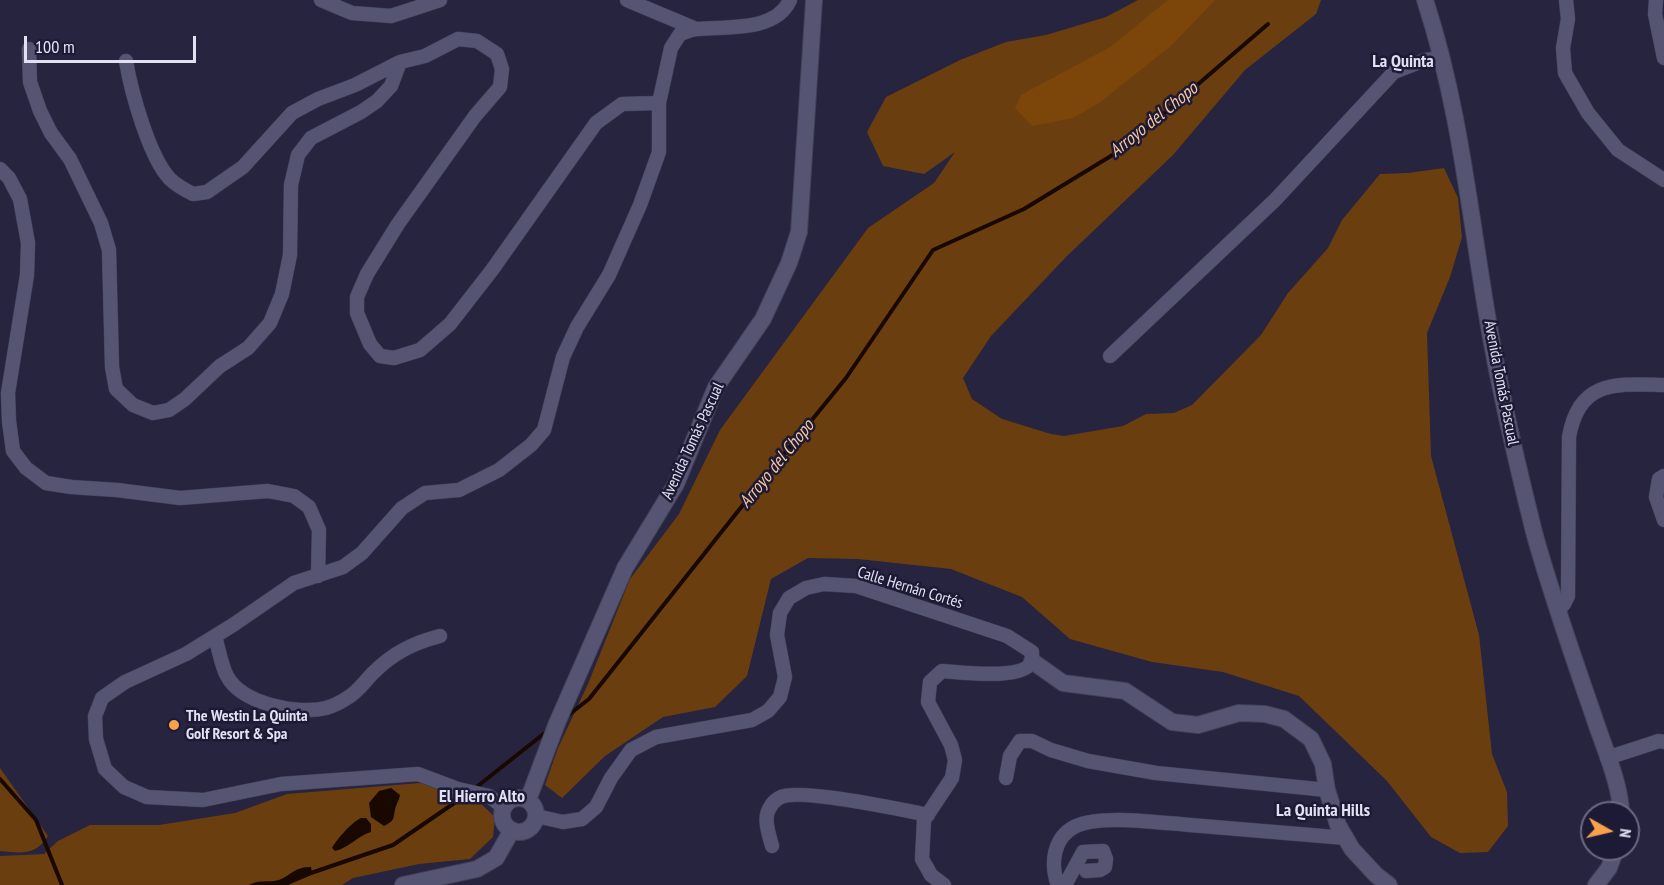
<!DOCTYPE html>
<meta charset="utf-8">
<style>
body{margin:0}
#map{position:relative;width:1664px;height:885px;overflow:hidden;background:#26243e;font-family:"PT Sans Narrow",sans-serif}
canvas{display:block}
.north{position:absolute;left:1580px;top:801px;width:60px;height:60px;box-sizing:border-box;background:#1c1a34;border:2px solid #6b6a80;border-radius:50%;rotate:98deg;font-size:16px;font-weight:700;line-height:24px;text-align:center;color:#e1e1f3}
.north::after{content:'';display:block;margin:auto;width:21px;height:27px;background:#f9a04d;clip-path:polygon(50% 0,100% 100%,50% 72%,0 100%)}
.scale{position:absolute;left:24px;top:36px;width:172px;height:27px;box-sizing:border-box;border:3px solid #e1e1f3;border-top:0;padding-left:8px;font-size:18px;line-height:21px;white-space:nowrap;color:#e1e1f3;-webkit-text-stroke:4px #1c1a34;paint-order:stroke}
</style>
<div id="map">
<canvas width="1664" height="885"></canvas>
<div class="north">N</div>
<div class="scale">100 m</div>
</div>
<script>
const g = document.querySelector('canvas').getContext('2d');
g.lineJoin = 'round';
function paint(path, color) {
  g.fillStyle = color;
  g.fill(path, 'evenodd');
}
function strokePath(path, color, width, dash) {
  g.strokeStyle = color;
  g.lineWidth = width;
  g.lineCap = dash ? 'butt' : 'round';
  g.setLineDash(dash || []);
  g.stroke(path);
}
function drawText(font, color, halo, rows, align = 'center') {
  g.font = font + ' "PT Sans Narrow",sans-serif';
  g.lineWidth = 5;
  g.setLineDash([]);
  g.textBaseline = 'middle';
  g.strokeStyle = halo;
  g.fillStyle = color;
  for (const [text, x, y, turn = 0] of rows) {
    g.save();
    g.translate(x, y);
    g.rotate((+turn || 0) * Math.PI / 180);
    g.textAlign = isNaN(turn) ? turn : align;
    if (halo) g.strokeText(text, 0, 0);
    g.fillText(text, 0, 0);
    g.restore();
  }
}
const green = new Path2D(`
 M1138,0H1321L1316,14L1245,70L1173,155L1067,256L991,336L963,378L972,399L1002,419L1051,434L1064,436L1123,426L1146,414L1174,413L1192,405L1261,335L1288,293L1328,248L1342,220L1380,174L1408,173L1444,168L1458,198L1462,237L1450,277L1427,333L1431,456L1479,635L1492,754L1507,792L1508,826L1488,852L1460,853L1431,837L1387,781L1299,696L1223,672L1152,662L1070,639L1022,597L951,569L858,559L808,558L771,579L747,676L715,707L663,717L605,756L562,798L545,785L558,748L588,684L630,579L679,514L720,430L868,228L934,183L955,152L924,174L883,166L867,132L886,97L960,60L1006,42L1046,35L1106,17Z
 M0,768L48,836C35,856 22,853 0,851Z
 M420,783L480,803L495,817L493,837L470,859L419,864L353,878L342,885H0V856L44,854L58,841L90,825H159L235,813L287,794Z`);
const forest = new Path2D(`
 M1168,0H1215L1172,45L1099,103L1073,118L1032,126L1015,108L1021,95L1110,47Z`);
const water = new Path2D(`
 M391,788L400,795C399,801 396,804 395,810C393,820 394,821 384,826L371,817L369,803L379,791Z
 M361,818H366L371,824V832C357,836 349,848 335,851L332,848C337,839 351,823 361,818Z
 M311,867L312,873L309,876L288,885H249C258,880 264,882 274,881C289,879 293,866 311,867Z`);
const stream = new Path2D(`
 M566,717L589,699L754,491L846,378L933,250L1024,209L1124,148L1268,24
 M0,779L36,820L62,885
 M474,789L546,732
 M308,874L393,845L466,795`);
const minor = new Path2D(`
 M321,0L352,13L391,16L440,0
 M627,0L696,29
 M1566,0L1568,19L1563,48L1565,73L1588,113L1618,150L1664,180
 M1656,0L1655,14L1664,58
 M29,49L30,82L40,111L51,133L70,159L101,223L109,250L112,367L116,389L133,405L153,413L169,410L185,399L220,366L248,348L270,323L282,294L290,255L291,185L298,155L311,138L361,112L377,101L391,86L400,62
 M126,61C131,91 149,157 170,179C176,185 185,190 193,194L207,192L243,167L292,113L318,99L355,85L400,62L425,56L458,39L477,41L497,54L502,69L500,87L475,116L398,224L367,274L357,297V313L370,344L380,356L394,358L420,350L450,324L492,270L596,123L622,104L659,103
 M0,169L9,178L20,199L28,243L27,275L8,393L9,421L13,451L26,468L46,483L71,487L117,490L180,498L268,491L294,496L309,507L319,530L318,576
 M1110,356L1275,200L1394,72L1425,60L1442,58
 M1664,476L1659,479L1656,497L1664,520
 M1558,609L1564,604L1568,596L1569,437C1579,379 1617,384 1664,385
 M215,637C219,649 221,665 227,676C242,704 298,715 326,708C333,706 341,702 347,698C357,693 365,681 373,673C393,653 413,643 440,636
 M1607,758L1659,741L1664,742
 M1006,778L1010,756L1020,741H1032L1051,750L1088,761L1156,773L1327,790
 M503,807L489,796L458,789L418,774L281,784L203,800L147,797L124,787L105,769L96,739L95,716L102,698L125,682L186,654L233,625L294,583L343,567L362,553L402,508L425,493L459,490L499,470L531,445L544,430L563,357L577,327L609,275L640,205L659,152V103L671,48L680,34C686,32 692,29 698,29C727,26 776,32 790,0
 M536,816L563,822L582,819L596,807L611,778L631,750L656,737L752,720L768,711L780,697L785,677L777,635L780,613L789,598L806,588L824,584L856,586L1007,636L1032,652C1032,653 1032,660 1032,661C1025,681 959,672 942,671L930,682L928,702L951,745L955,760L952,778L924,820L922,859L931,875L944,885
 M772,846C769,834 762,817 771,806C772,803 778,798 781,797C799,788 904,810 928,815
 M1058,885C1050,864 1053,837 1076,826C1102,814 1161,823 1190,825C1242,829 1294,834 1346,838
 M1065,885L1083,852L1103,851L1106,859L1105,867L1100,870L1086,871`);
const tertiary = new Path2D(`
 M1425,0C1459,104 1469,208 1487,315C1499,388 1516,460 1534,532C1551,594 1573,656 1594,717C1603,745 1621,785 1621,813
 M1032,661L1063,683L1125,691L1172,722L1198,725L1239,713L1265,714L1284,719L1311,739L1323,764L1327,790L1338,825L1352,849L1376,875L1389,885
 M502 815a17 17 0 1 1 34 0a17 17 0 1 1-34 0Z
 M528,800L557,723L625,568L676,484L716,387L763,319L789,263L799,232L814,0
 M403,885L477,869L496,858L512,830
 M1596,885L1609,868L1616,849`);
const markers = [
 [174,725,6,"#f9a04d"]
];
const streetNames = [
 ["Avenida Tomás Pascual",1501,383,79],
 ["Avenida Tomás Pascual",693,441,-65],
 ["Calle Hernán Cortés",910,588,17]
];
const poiNames = [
 ["The Westin La Quinta",186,716],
 ["Golf Resort & Spa",186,734]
];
const neighbourhoodNames = [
 ["La Quinta",1403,62],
 ["El Hierro Alto",482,797],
 ["La Quinta Hills",1323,811]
];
const waterNames = [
 ["Arroyo del Chopo",1154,120,-39],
 ["Arroyo del Chopo",777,464,-51]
];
paint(green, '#6b3e10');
paint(forest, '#7c460a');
paint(water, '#190800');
strokePath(stream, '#190800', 4);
strokePath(minor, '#414056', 15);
strokePath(tertiary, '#414056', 18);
strokePath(minor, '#555472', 14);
strokePath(tertiary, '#555472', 16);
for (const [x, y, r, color] of markers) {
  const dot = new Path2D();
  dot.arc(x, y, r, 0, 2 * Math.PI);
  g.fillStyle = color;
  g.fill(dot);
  strokePath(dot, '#1c1a34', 2);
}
drawText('16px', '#e1e1f3', '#1c1a34', streetNames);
drawText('bold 16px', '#e1e1f3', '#1c1a34', poiNames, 'left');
drawText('bold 18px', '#e1e1f3', '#1c1a34', neighbourhoodNames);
drawText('italic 18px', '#f9c79f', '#1c1a34', waterNames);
</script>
